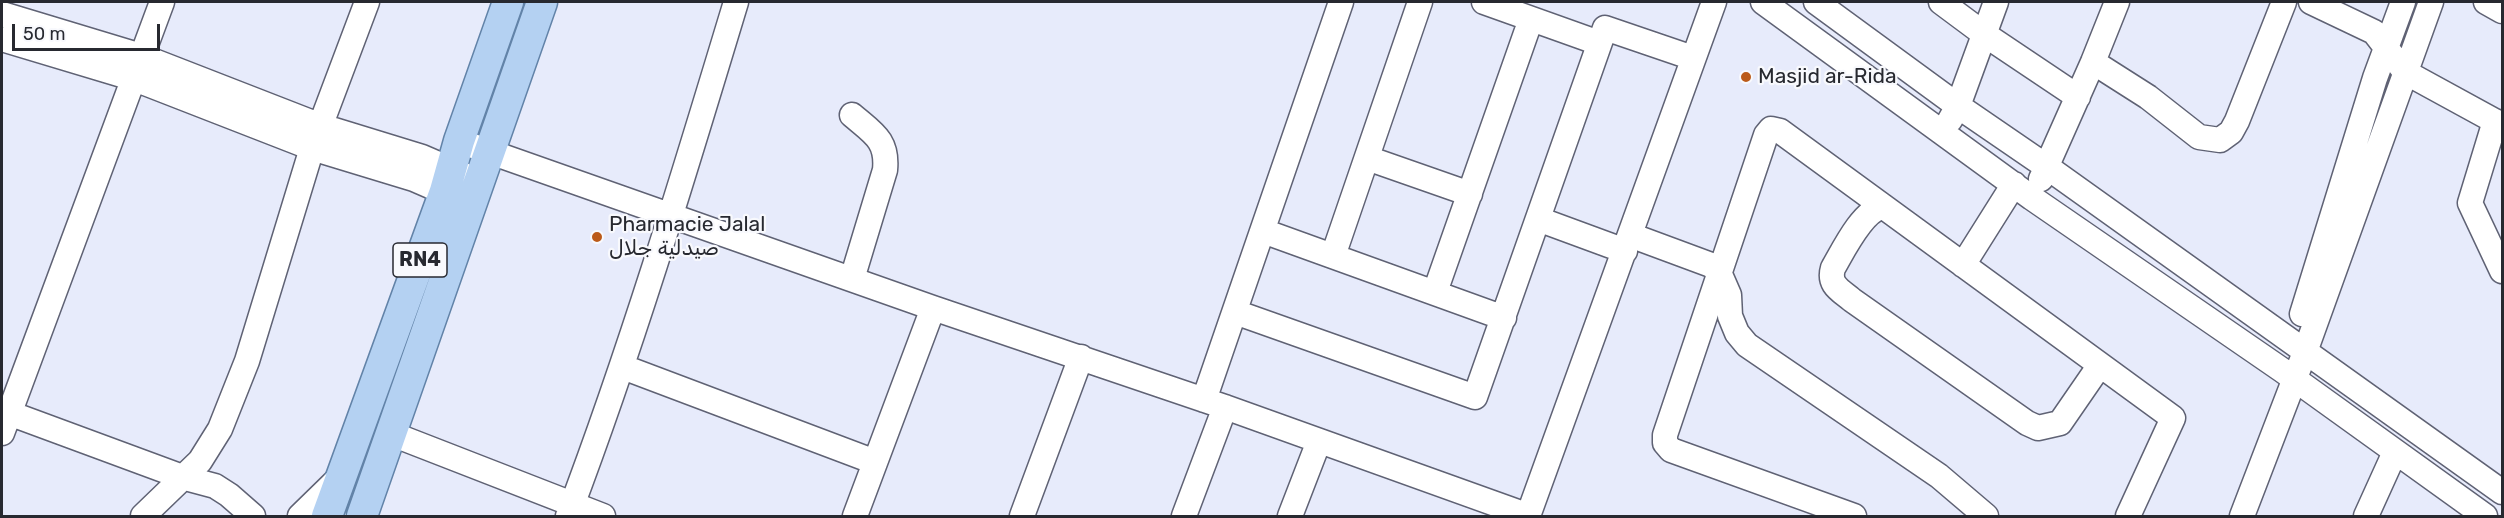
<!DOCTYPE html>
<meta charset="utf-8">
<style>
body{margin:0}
#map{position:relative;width:2504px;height:518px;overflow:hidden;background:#e7ebfb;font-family:Rubik,sans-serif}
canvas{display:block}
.frame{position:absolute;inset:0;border:3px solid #272930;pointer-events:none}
.scale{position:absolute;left:12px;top:24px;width:148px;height:27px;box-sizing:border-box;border:3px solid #272930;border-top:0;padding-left:8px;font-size:18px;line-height:21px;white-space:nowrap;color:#272930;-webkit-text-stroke:4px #f8f9fd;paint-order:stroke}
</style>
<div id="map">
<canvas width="2504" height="518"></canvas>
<div class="frame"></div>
<div class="scale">50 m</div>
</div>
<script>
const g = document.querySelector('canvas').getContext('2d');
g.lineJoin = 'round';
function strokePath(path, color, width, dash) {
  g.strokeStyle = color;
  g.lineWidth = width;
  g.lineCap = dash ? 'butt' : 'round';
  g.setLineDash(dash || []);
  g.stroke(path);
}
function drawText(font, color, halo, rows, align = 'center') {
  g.font = font + ' Rubik,"Noto Sans Arabic",sans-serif';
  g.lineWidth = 4.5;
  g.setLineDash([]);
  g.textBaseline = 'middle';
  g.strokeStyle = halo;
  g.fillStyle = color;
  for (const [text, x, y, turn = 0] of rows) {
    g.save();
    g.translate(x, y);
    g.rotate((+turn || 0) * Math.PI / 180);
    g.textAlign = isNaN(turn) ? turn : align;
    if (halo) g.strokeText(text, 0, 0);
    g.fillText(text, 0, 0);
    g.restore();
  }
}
const minor = new Path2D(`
 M1484,2L1599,43
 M1763,2L2032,198L2282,370L2485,516
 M1816,2L1958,106L2047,167L2502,492
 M1941,2L1984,34L2078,97
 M2311,2L2374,32L2405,72L2502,125
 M2486,2L2502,11
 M2,14L141,56L321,126L422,157L466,176
 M2,39L132,78L312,148L414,179L460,199
 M2093,62L2148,97L2199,137L2220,140L2231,132L2237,121L2284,2
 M852,115C873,133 888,140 885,170L852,279
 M1950,120L1958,106L1996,2
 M2495,121L2470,203L2502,271
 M459,141L933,308L1225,407L1529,516
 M1367,158L1470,194
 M2041,179L2093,62L2117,2
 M1882,207C1862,211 1843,251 1833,268C1828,285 1840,290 1852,300L2027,423L2038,428L2060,423L2100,365
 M1538,219L1625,251
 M1263,231L1504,318
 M1630,235L1711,265L1719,272L1729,295L1730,316L1737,333L1747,345L1939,476L1986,516
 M1333,256L1420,2
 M1963,265L2014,184
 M1435,292L1531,19
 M1235,312L1475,397L1605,28L1693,58
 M2302,314L2375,78L2403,2
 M623,367L875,462
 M1204,400L1341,2
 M9,413L185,478L215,486L229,495L253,516
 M2,433L162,2
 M392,434L603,516
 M143,516L200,461L220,429L247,361L312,148L367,2
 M300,516L340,477
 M568,516C632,347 684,174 736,2
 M855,516L933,308
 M1022,516L1081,357
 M1184,516L1225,407
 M1290,516L1319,441
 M1528,516L1714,2
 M1854,516L1671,450L1665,443V435L1766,135L1771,129L1780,131L2173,418L2128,516
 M2242,516L2305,352L2431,2
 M2366,516L2395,452`);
const major = new Path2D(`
 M327,516L445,191L459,141L508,2
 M362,516L542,2`);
const markers = [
 [1746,77,6,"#bb5a19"],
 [597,237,6,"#bb5a19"]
];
const shields = [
 [420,260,54]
];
const shieldNames = [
 ["RN4",420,260]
];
const poiNames = [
 ["Masjid ar-Rida",1758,77],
 ["Pharmacie Jalal",609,225],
 ["صيدلية جلال",609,249]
];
strokePath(minor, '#5f6274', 27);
strokePath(major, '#6283a8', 33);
strokePath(minor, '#fff', 24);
strokePath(major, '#b4d1f2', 30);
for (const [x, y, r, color] of markers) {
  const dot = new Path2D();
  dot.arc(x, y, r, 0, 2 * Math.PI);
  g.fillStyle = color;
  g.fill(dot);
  strokePath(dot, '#f8f9fd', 2);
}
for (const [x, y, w] of shields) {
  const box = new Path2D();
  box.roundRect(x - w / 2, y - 17, w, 34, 4.5);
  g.fillStyle = '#f8f9fd';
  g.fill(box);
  strokePath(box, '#272930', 1.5);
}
drawText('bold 20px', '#272930', null, shieldNames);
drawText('21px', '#272930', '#f8f9fd', poiNames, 'left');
</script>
